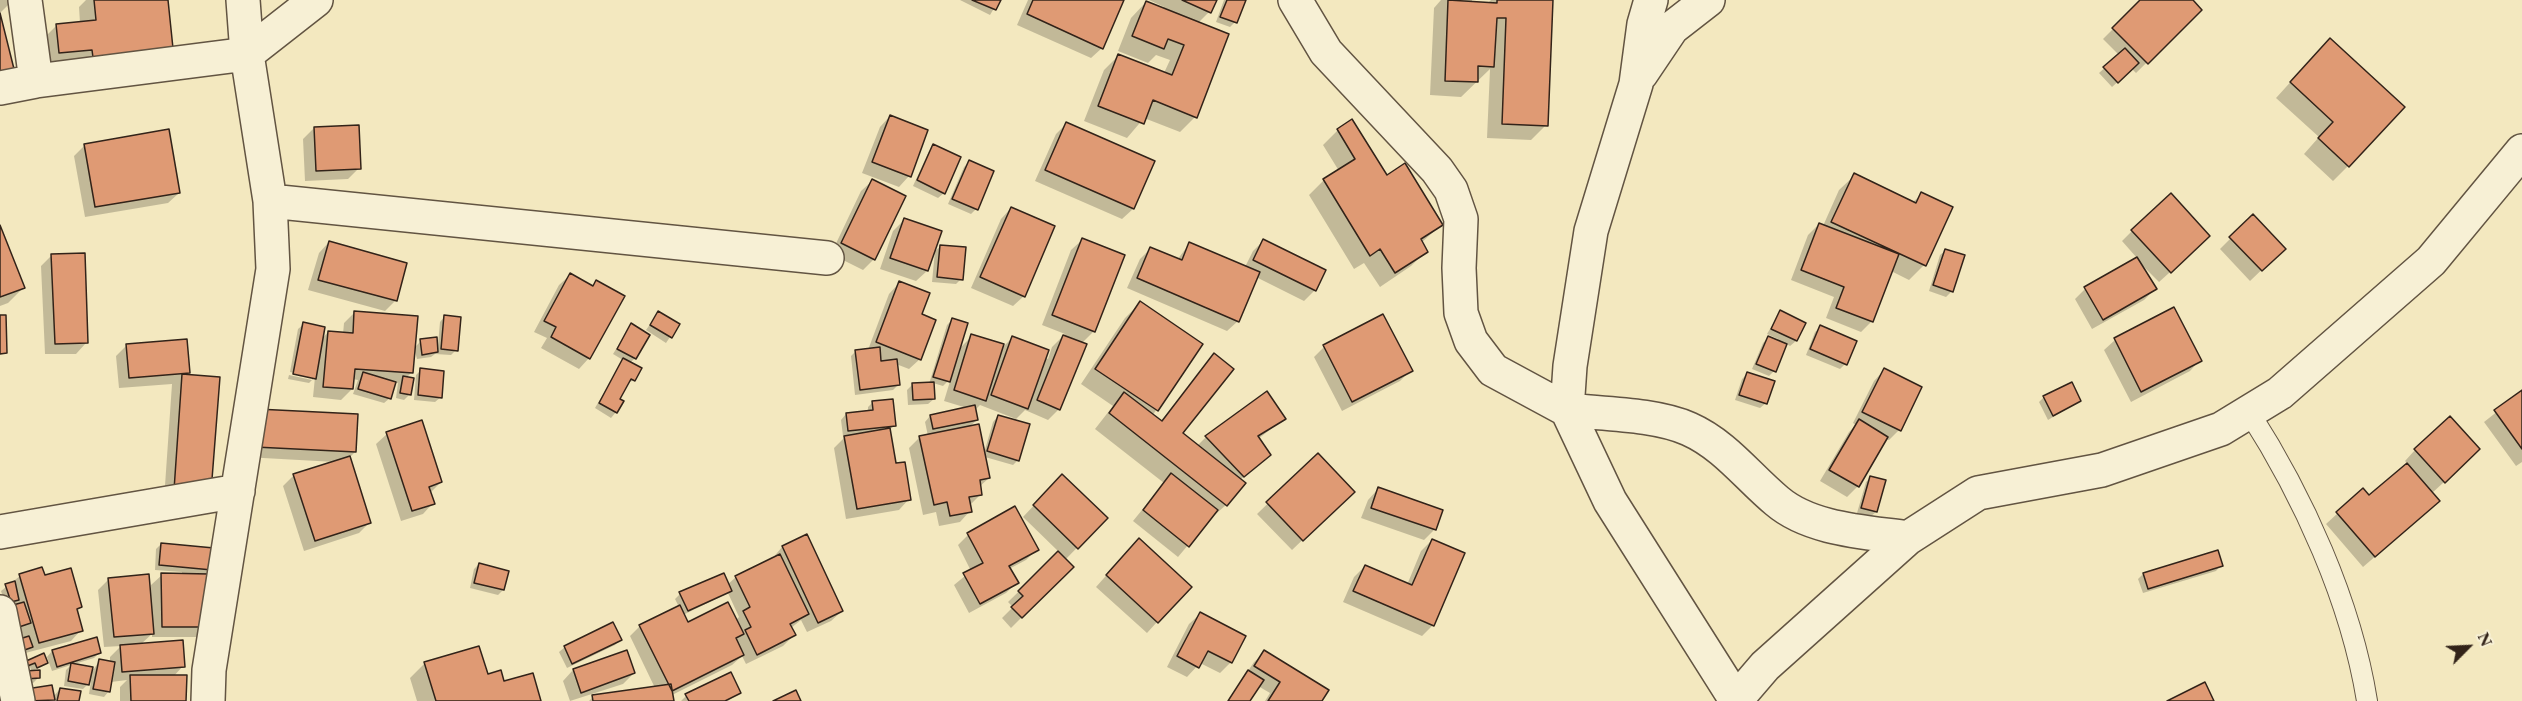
<!DOCTYPE html>
<style>
body{margin:0}
#map{position:relative;width:2522px;height:701px;overflow:hidden;background:#f3e8bf;font-family:"EB Garamond",serif}
canvas{display:block}
.north{position:absolute;left:2438px;top:617px;width:60px;height:60px;-webkit-text-stroke:4px #f7f0d5;paint-order:stroke;rotate:66deg;font-size:16px;font-weight:700;line-height:24px;text-align:center;color:#322319}
.north::after{content:'';display:block;margin:auto;width:21px;height:27px;background:#322319;clip-path:polygon(50% 0,100% 100%,50% 72%,0 100%)}
</style>
<div id="map">
<canvas width="2522" height="701"></canvas>
<div class="north">N</div>
</div>
<script>
const g = document.querySelector('canvas').getContext('2d');
g.lineJoin = 'round';
function paint(path, color) {
  g.fillStyle = color;
  g.fill(path, 'evenodd');
}
function strokePath(path, color, width, dash) {
  g.strokeStyle = color;
  g.lineWidth = width;
  g.lineCap = dash ? 'butt' : 'round';
  g.setLineDash(dash || []);
  g.stroke(path);
}
const shadow = new Path2D(`
 M0,0H11V2L0,13Z
 M86,0H167L79,80L44,67L42,40L57,25L80,23L79,7Z
 M960,0H999L990,15Z
 M1028,0H1123L1102,48L1091,58L1017,25Z
 M1149,0H1215L1209,12L1198,23L1195,117L1180,132L1144,118L1127,138L1084,121L1104,70L1119,55L1164,73L1170,60L1156,55L1148,63L1118,51L1131,18L1146,2L1163,9L1164,7Z
 M1224,0H1244L1235,22L1230,27L1216,22Z
 M1441,0H1472V3L1487,4L1491,0H1552L1546,125L1531,140L1487,138L1490,69L1461,97L1430,95L1434,8Z
 M2142,0H2190L2200,10L2136,73L2132,69L2112,87L2099,73L2119,55L2103,39Z
 M2315,55L2348,166L2333,181L2304,154L2319,137L2276,98Z
 M890,116L926,130L909,176L899,187L862,173L880,127Z
 M1066,124L1153,162L1133,209L1122,219L1035,181L1056,134Z
 M314,128L359,168L348,179L305,181L303,139Z
 M1338,130L1441,225L1421,243L1426,251L1411,266L1380,287L1364,263L1354,269L1309,195L1324,180L1339,171L1323,145Z
 M85,145L179,193L168,203L85,217L74,156Z
 M934,146L944,193L938,198L913,186L929,151Z
 M969,162L976,209L971,214L948,204L964,167Z
 M1855,175L1913,202L1922,194L1924,265L1909,280L1891,271L1872,321L1861,332L1826,318L1834,297L1791,280L1808,235L1819,224L1823,226L1839,190Z
 M872,181L874,259L863,270L831,254L861,191Z
 M1011,208L1024,296L1013,306L971,288L1001,219Z
 M2253,216L2273,259L2250,281L2220,249Z
 M904,220L927,271L916,281L880,269L893,231Z
 M0,228L23,288L8,303L0,306Z
 M2132,231L2198,247L2159,282L2139,262L2155,289L2144,300L2092,329L2075,299L2085,289L2137,258L2122,241Z
 M1082,240L1094,331L1081,344L1059,409L1048,420L1025,410L1016,419L980,405L975,410L977,420L969,427L984,453L993,422L998,416L1018,460L1013,465L985,457L989,478L979,487L981,494L969,506L970,511L960,522L939,526L936,512L923,515L909,448L920,437L928,436L925,422L930,416L967,408L944,401L951,378L943,386L933,383L934,399L928,404L908,405L907,390L913,384H929L947,325L952,320L959,349L972,336L1004,346L1012,338L1048,359L1052,347L1065,334L1042,325L1071,250Z
 M1263,241L1315,290L1304,301L1256,277L1238,321L1227,331L1127,288L1140,259L1150,249L1177,260L1190,243L1245,267L1253,251Z
 M329,242L396,300L385,311L308,290L319,253Z
 M941,246L961,279L956,284L932,282L935,251Z
 M1946,250L1952,291L1946,297L1929,291L1940,255Z
 M52,255L86,343L76,354H45L41,266Z
 M570,275L592,287L597,282L589,358L579,369L541,348L547,338L534,332L559,285Z
 M899,283L920,315V359L909,369L896,364L898,385L893,390L855,395L851,356L856,351L868,350L889,294Z
 M1140,303L1201,345L1152,416L1160,422L1215,355L1181,434L1197,446L1206,437L1284,419L1258,439L1269,455L1240,480L1226,505L1210,519L1178,557L1133,521L1164,483L1095,429L1113,406L1081,384L1125,318Z
 M2174,309L2200,360L2190,371L2131,402L2104,350L2115,340Z
 M355,312L412,372L406,378L409,395L404,400L396,398L398,383H394L390,398L384,403L353,394L358,380L352,379V389L341,400L313,397L315,377L309,383L288,379L289,375L312,380V377L290,372L298,329L304,324L322,339L328,332L343,334L344,323Z
 M1780,312L1804,324L1796,341L1790,346L1785,343L1774,371L1769,376L1752,369L1763,343L1768,338L1777,341L1778,339L1767,334Z
 M658,313L678,325L666,343L646,330Z
 M445,316L456,350L451,355L435,354L431,357L417,359L414,348L421,341L438,345L440,322Z
 M631,325L635,358L630,363L634,380L626,384L618,400L616,412L611,418L595,408L623,360L613,354Z
 M1821,327L1845,364L1840,369L1806,355L1815,332Z
 M126,346L188,373L185,376L210,491L164,500L172,384L119,388L116,356Z
 M1324,347L1411,370L1400,381L1342,411L1314,357Z
 M421,370L441,397L435,402L414,400L416,375Z
 M1884,370L1899,430L1889,440L1885,439L1858,486L1847,497L1820,481L1849,432L1856,425L1853,423L1874,381Z
 M1747,374L1766,403L1760,408L1735,400L1742,379Z
 M2522,392V462L2516,466L2484,422Z
 M2044,397L2080,401L2048,420L2039,402Z
 M873,402L894,425L889,431L895,465L909,499L899,510L846,519L834,448L847,435L843,436L841,420L846,414L868,412V407Z
 M247,421L355,452L349,458L370,522L359,533L304,551L283,486L294,475L335,462L245,457Z
 M387,434L441,482L430,493L433,503L423,514L401,521L376,444Z
 M2415,450L2468,460L2431,494L2427,512L2363,567L2326,524L2363,490L2369,497L2408,464L2405,461Z
 M1318,455L1342,502L1292,550L1257,514Z
 M1871,477L1884,481L1876,512L1870,517L1857,513L1866,482Z
 M1052,486L1106,518L1065,560L1072,567L1011,628L1002,618L1013,607L1008,602L1059,552L1023,517Z
 M1378,489L1435,529L1424,540L1361,518L1368,500Z
 M968,535L1037,549L1026,560L1009,569L1017,582L1006,593L969,613L954,585L971,571L958,545Z
 M806,536L842,611L831,621L807,632L801,620L791,628L794,635L783,646L746,664L742,656L732,665L672,695V701H589L593,697L655,688L630,636L640,626L679,607L675,599L680,594L727,585L736,577L772,559L782,547ZM728,593L739,617L735,621L688,624L683,615Z
 M1432,540L1433,625L1422,636L1343,602L1354,577L1365,566L1407,585L1421,551Z
 M161,544L210,570L205,575L207,626L197,637H152V634L141,644L183,666L173,677L185,701H120V687L127,680L111,682L109,691L104,697L89,694L91,681L83,689L64,686L66,670L71,665L52,671L47,657L52,651L100,652L94,658L71,665L94,669L99,661L110,663V657L121,646L104,647L98,590L109,579L151,594V585L162,575H182V572L155,570L156,549Z
 M1128,551L1157,622L1147,633L1096,587Z
 M479,564L503,590L498,595L470,588L474,569Z
 M2221,565L2216,571L2143,593L2138,579L2143,574Z
 M41,569L44,577L81,607L76,611L81,630L71,641L14,656L24,639L21,629L14,631L8,612L17,603L6,606L1,591L20,576Z
 M1200,614L1231,662L1220,673L1200,663L1187,677L1167,667L1189,624Z
 M620,640L615,645L567,668L559,652L565,647Z
 M1265,652L1320,701H1265L1270,693L1258,686L1248,701H1228L1254,662Z
 M46,662L32,672L30,667L20,671L24,663Z
 M425,663L487,676L540,701H417L410,678Z
 M573,670L634,673L623,684L570,701L563,681Z
 M20,678H38L33,683H21Z
 M60,689L78,701H54V699L22,701L53,697Z
 M739,693L728,701H681L686,696Z`);
const building = new Path2D(`
 M94,0H168L174,58L94,65L92,50L59,53L56,24L96,20Z
 M972,0H1001L996,10Z
 M1033,0H1124L1103,49L1027,14Z
 M1182,0H1217L1211,13Z
 M1227,0H1246L1237,23L1220,17Z
 M1448,0L1497,3V0H1553L1548,126L1502,124L1506,18H1497L1494,67L1478,66V82L1445,81Z
 M2140,0H2193L2202,10L2148,64L2112,28Z
 M1146,1L1229,34L1197,118L1153,100L1144,124L1098,106L1118,54L1172,75L1184,45L1168,39L1164,49L1132,36Z
 M0,13L14,69L0,73Z
 M2330,38L2405,107L2349,167L2318,138L2333,122L2290,82Z
 M2125,48L2139,63L2118,83L2103,67Z
 M890,115L928,130L911,177L872,162Z
 M1352,119L1387,175L1405,163L1443,225L1421,239L1428,252L1395,273L1380,249L1370,256L1323,179L1355,159L1337,129Z
 M1066,122L1155,161L1134,209L1045,170Z
 M359,125L361,169L316,171L314,127Z
 M169,129L180,193L95,207L84,144Z
 M933,144L961,157L945,194L917,180Z
 M969,160L994,171L978,210L952,199Z
 M1854,173L1916,203L1921,192L1953,207L1926,266L1831,222Z
 M872,179L906,196L875,260L841,243Z
 M2171,193L2210,236L2171,273L2131,230Z
 M1011,207L1055,226L1025,297L980,277Z
 M2253,214L2286,249L2262,271L2229,237Z
 M904,218L942,231L928,271L890,258Z
 M1819,223L1899,254L1873,322L1836,308L1844,287L1801,270Z
 M0,225L25,288L0,297Z
 M1082,238L1125,255L1095,332L1052,315Z
 M1263,239L1326,270L1316,291L1253,260Z
 M329,241L407,263L397,301L318,280Z
 M1189,242L1260,272L1239,322L1137,278L1150,247L1182,260Z
 M940,245L966,247L963,280L937,277Z
 M1945,249L1965,255L1953,292L1933,285Z
 M85,253L88,343L55,344L51,254Z
 M2137,257L2157,289L2103,320L2084,287Z
 M570,273L593,286L596,280L625,296L590,359L551,337L556,327L544,321Z
 M899,281L930,293L922,314L936,320L921,360L876,342Z
 M1140,301L1203,344L1158,411L1095,369Z
 M2174,307L2202,361L2141,392L2114,338Z
 M1780,310L1806,323L1797,341L1771,329Z
 M354,311L418,316L413,373L355,369L353,389L323,387L328,331L353,333Z
 M658,311L680,324L672,338L650,325Z
 M1383,314L1413,371L1352,402L1323,345Z
 M0,315H6L7,353L0,354Z
 M444,315L461,317L458,351L441,349Z
 M952,318L968,323L950,382L933,377Z
 M303,322L325,327L316,379L293,374Z
 M631,323L650,335L636,359L617,349Z
 M1820,325L1857,341L1847,365L1810,349Z
 M971,334L1004,344L986,401L954,390Z
 M1063,335L1087,344L1060,410L1037,400Z
 M1012,336L1049,350L1028,409L991,395Z
 M1768,336L1787,344L1776,372L1756,364Z
 M437,337L438,352L422,355L420,339Z
 M187,339L190,373L129,378L126,344Z
 M880,347L881,361L897,359L900,385L860,390L855,350Z
 M1214,353L1234,369L1183,433L1246,483L1227,506L1109,413L1124,392L1162,421Z
 M623,358L642,368L635,381L631,379L620,399L624,401L617,413L599,403Z
 M420,368L444,371L442,398L418,395Z
 M1884,368L1922,387L1901,431L1862,412Z
 M363,372L396,382L391,399L358,389Z
 M1747,372L1775,381L1767,404L1739,395Z
 M182,374L220,377L211,492L174,490Z
 M403,376L414,378L411,395L400,393Z
 M934,382L935,399L913,400L912,383Z
 M2072,382L2081,401L2053,416L2043,396Z
 M2522,390V449L2494,410Z
 M1267,391L1286,419L1258,436L1271,455L1244,477L1205,436Z
 M893,399L896,426L848,431L846,413L873,410L872,401Z
 M975,405L978,420L933,429L930,415Z
 M257,409L358,414L356,452L255,447Z
 M998,415L1030,424L1019,461L987,451Z
 M2450,416L2480,449L2445,483L2414,449Z
 M1859,419L1888,437L1859,487L1829,470Z
 M422,420L442,482L429,487L435,504L412,511L386,432Z
 M979,424L990,478L980,480L982,495L969,497L972,512L950,516L947,502L934,505L919,436Z
 M890,428L896,463L905,462L911,500L857,509L844,436Z
 M1318,453L1355,492L1303,541L1266,502Z
 M350,456L371,523L315,541L293,474Z
 M2407,463L2440,501L2375,557L2336,512L2363,488L2369,495Z
 M1171,473L1218,510L1189,547L1143,510Z
 M1062,474L1108,518L1078,549L1033,505Z
 M1870,476L1886,480L1877,512L1861,508Z
 M1378,487L1443,510L1436,530L1371,508Z
 M1015,506L1039,550L1009,566L1019,583L980,604L963,573L983,563L967,533Z
 M807,534L843,611L818,623L782,546Z
 M1139,538L1192,587L1158,623L1106,575Z
 M1432,539L1465,553L1434,626L1353,591L1365,565L1412,585Z
 M161,543L214,548L212,570L159,565Z
 M2218,550L2223,566L2148,589L2143,573Z
 M1058,551L1074,567L1022,618L1011,607L1023,596L1018,591Z
 M780,554L809,614L790,624L796,635L757,655L745,630L751,627L743,611L750,607L735,576Z
 M479,563L509,571L504,590L474,583Z
 M42,567L45,575L71,568L82,607L77,609L83,631L39,643L19,574Z
 M161,573L209,574V627H162Z
 M724,573L732,591L688,611L679,592Z
 M149,574L154,634L114,637L108,578Z
 M15,581L19,600L11,602L5,584Z
 M24,602L31,623L19,627L13,605Z
 M728,602L744,634L736,638L744,655L672,691L639,625L680,605L688,622Z
 M1200,612L1246,636L1232,663L1208,651L1199,668L1177,656Z
 M613,622L622,640L572,664L564,646Z
 M29,636L33,647L19,652L16,640Z
 M97,637L101,653L57,667L52,650Z
 M183,640L185,667L122,672L120,645Z
 M479,646L488,674L501,670L504,681L533,673L541,701H436L424,662Z
 M627,650L635,673L581,693L573,669Z
 M1264,650L1329,690L1322,701H1268L1280,682L1254,666Z
 M44,653L48,663L37,668L35,663L25,667L24,662Z
 M99,659L115,662L110,692L93,689Z
 M71,663L93,667L89,685L68,681Z
 M40,670V678L25,679V671Z
 M1248,670L1264,680L1250,701H1228Z
 M731,672L741,693L725,701H689L685,694Z
 M130,675H187L186,701H131Z
 M2205,682L2214,701H2167Z
 M671,684L674,701H593L592,695Z
 M52,685L55,700L28,701L26,689Z
 M60,688L81,691L79,701H57Z
 M796,690L801,701H773Z`);
const lane = new Path2D(`
 M2249,412C2303,496 2351,601 2367,701`);
const street = new Path2D(`
 M25,0L36,81
 M1295,0L1326,52L1437,170L1451,190L1461,219L1459,268L1461,313L1471,341L1493,370L1567,410L1610,501L1736,700
 M1651,0L1644,24L1636,84L1591,231L1570,366L1567,410C1603,414 1656,414 1689,429C1725,445 1748,477 1777,501C1811,530 1867,532 1908,538
 M1641,74L1672,28L1708,0
 M0,88L36,81L247,54L316,0
 M270,201L827,258
 M0,532L238,491
 M0,612L18,701
 M208,701L209,670L273,269L270,201L247,54L243,0
 M1735,701L1765,666L1908,538L1978,493L2102,470L2221,429L2280,393L2431,261L2522,151`);
paint(shadow, '#0003');
paint(building, '#df9a74');
strokePath(building, '#322319', 1.5);
strokePath(lane, '#625442', 22);
strokePath(street, '#625442', 36);
strokePath(lane, '#f7f0d5', 20);
strokePath(street, '#f7f0d5', 33);
</script>
